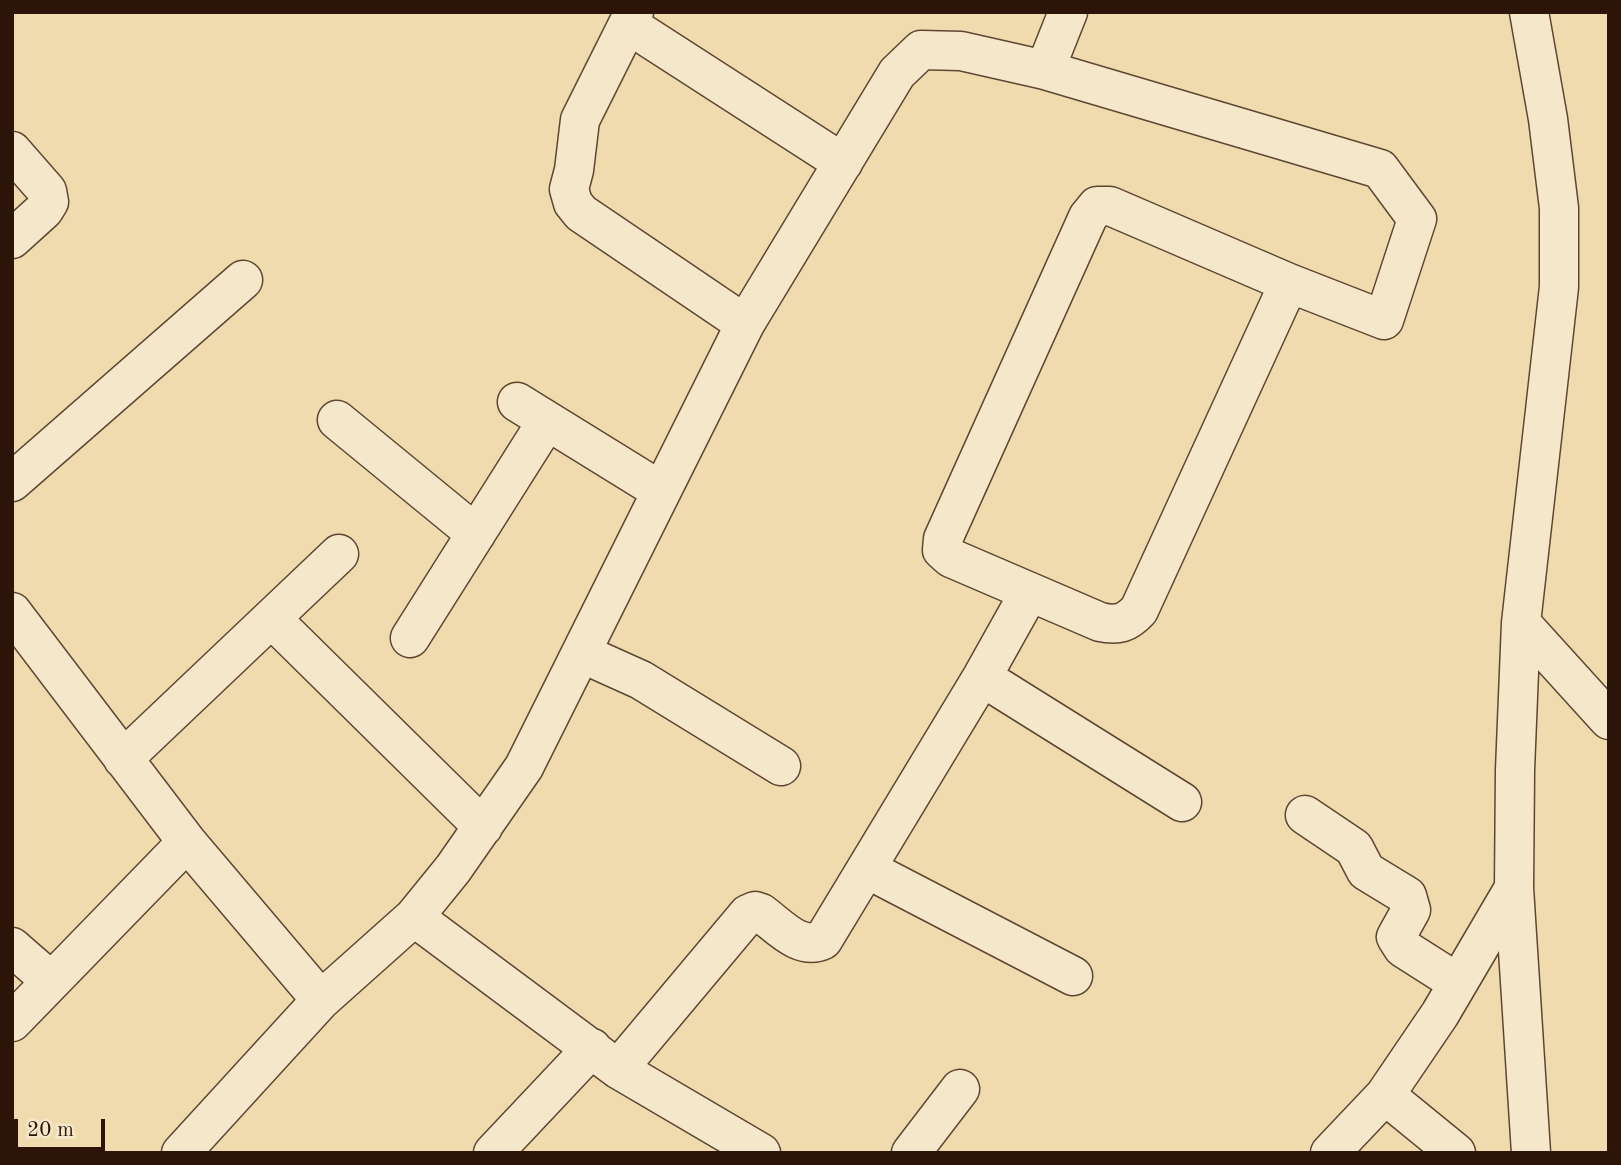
<!DOCTYPE html>
<style>
body{margin:0}
#map{position:relative;width:1621px;height:1165px;overflow:hidden;background:#efdbae;font-family:"Old Standard TT",serif}
canvas{display:block}
.frame{position:absolute;inset:0;border:14px solid #2d1409;pointer-events:none}
.scale{position:absolute;left:14px;top:1119px;width:91px;height:32px;box-sizing:border-box;border:4px solid #2d1409;border-top:0;padding-left:9px;font-size:21px;line-height:24px;white-space:nowrap;color:#2d1409;-webkit-text-stroke:5px #f5e8ca;paint-order:stroke}
</style>
<div id="map">
<canvas width="1621" height="1165"></canvas>
<div class="frame"></div>
<div class="scale">20 m</div>
</div>
<script>
const g = document.querySelector('canvas').getContext('2d');
g.lineJoin = 'round';
function strokePath(path, color, width, dash) {
  g.strokeStyle = color;
  g.lineWidth = width;
  g.lineCap = dash ? 'butt' : 'round';
  g.setLineDash(dash || []);
  g.stroke(path);
}
const minor = new Path2D(`
 M634,12L580,120L574,170L569,189L573,203L581,213L745,324
 M629,25L843,163
 M1045,70L1068,12
 M12,151L47,191L49,202L44,210L12,239
 M517,402L661,491
 M337,420L476,534
 M12,482L243,280
 M12,612L187,842L321,1000
 M272,619L483,827
 M1521,623L1609,720
 M410,638L547,421
 M581,653L641,680L781,766
 M982,677L1182,802
 M123,759L339,554
 M1305,815L1354,848L1366,871L1407,896L1411,910L1396,937L1403,948L1458,983
 M867,869L1073,976
 M1514,888L1531,1153
 M414,917L618,1069L761,1153
 M12,947L51,981
 M12,1022L187,842
 M618,1069L748,914L755,911L761,913C779,926 800,951 823,940L982,677L1029,593
 M181,1153L321,1000L414,917L453,869L524,767L745,324L897,73L921,50L961,51L1045,70L1380,169L1417,219L1384,320L1289,283L1110,206H1097L1088,217L943,539L942,550L951,558L1100,622C1118,626 1127,623 1139,610L1289,283
 M493,1153L592,1048
 M911,1153L960,1089
 M1330,1153L1385,1095
 M1456,1153L1385,1095L1440,1014L1514,888L1515,770L1521,623L1559,287V208L1548,119L1529,12`);
strokePath(minor, '#5e4632', 41);
strokePath(minor, '#f5e8ca', 38);
</script>
